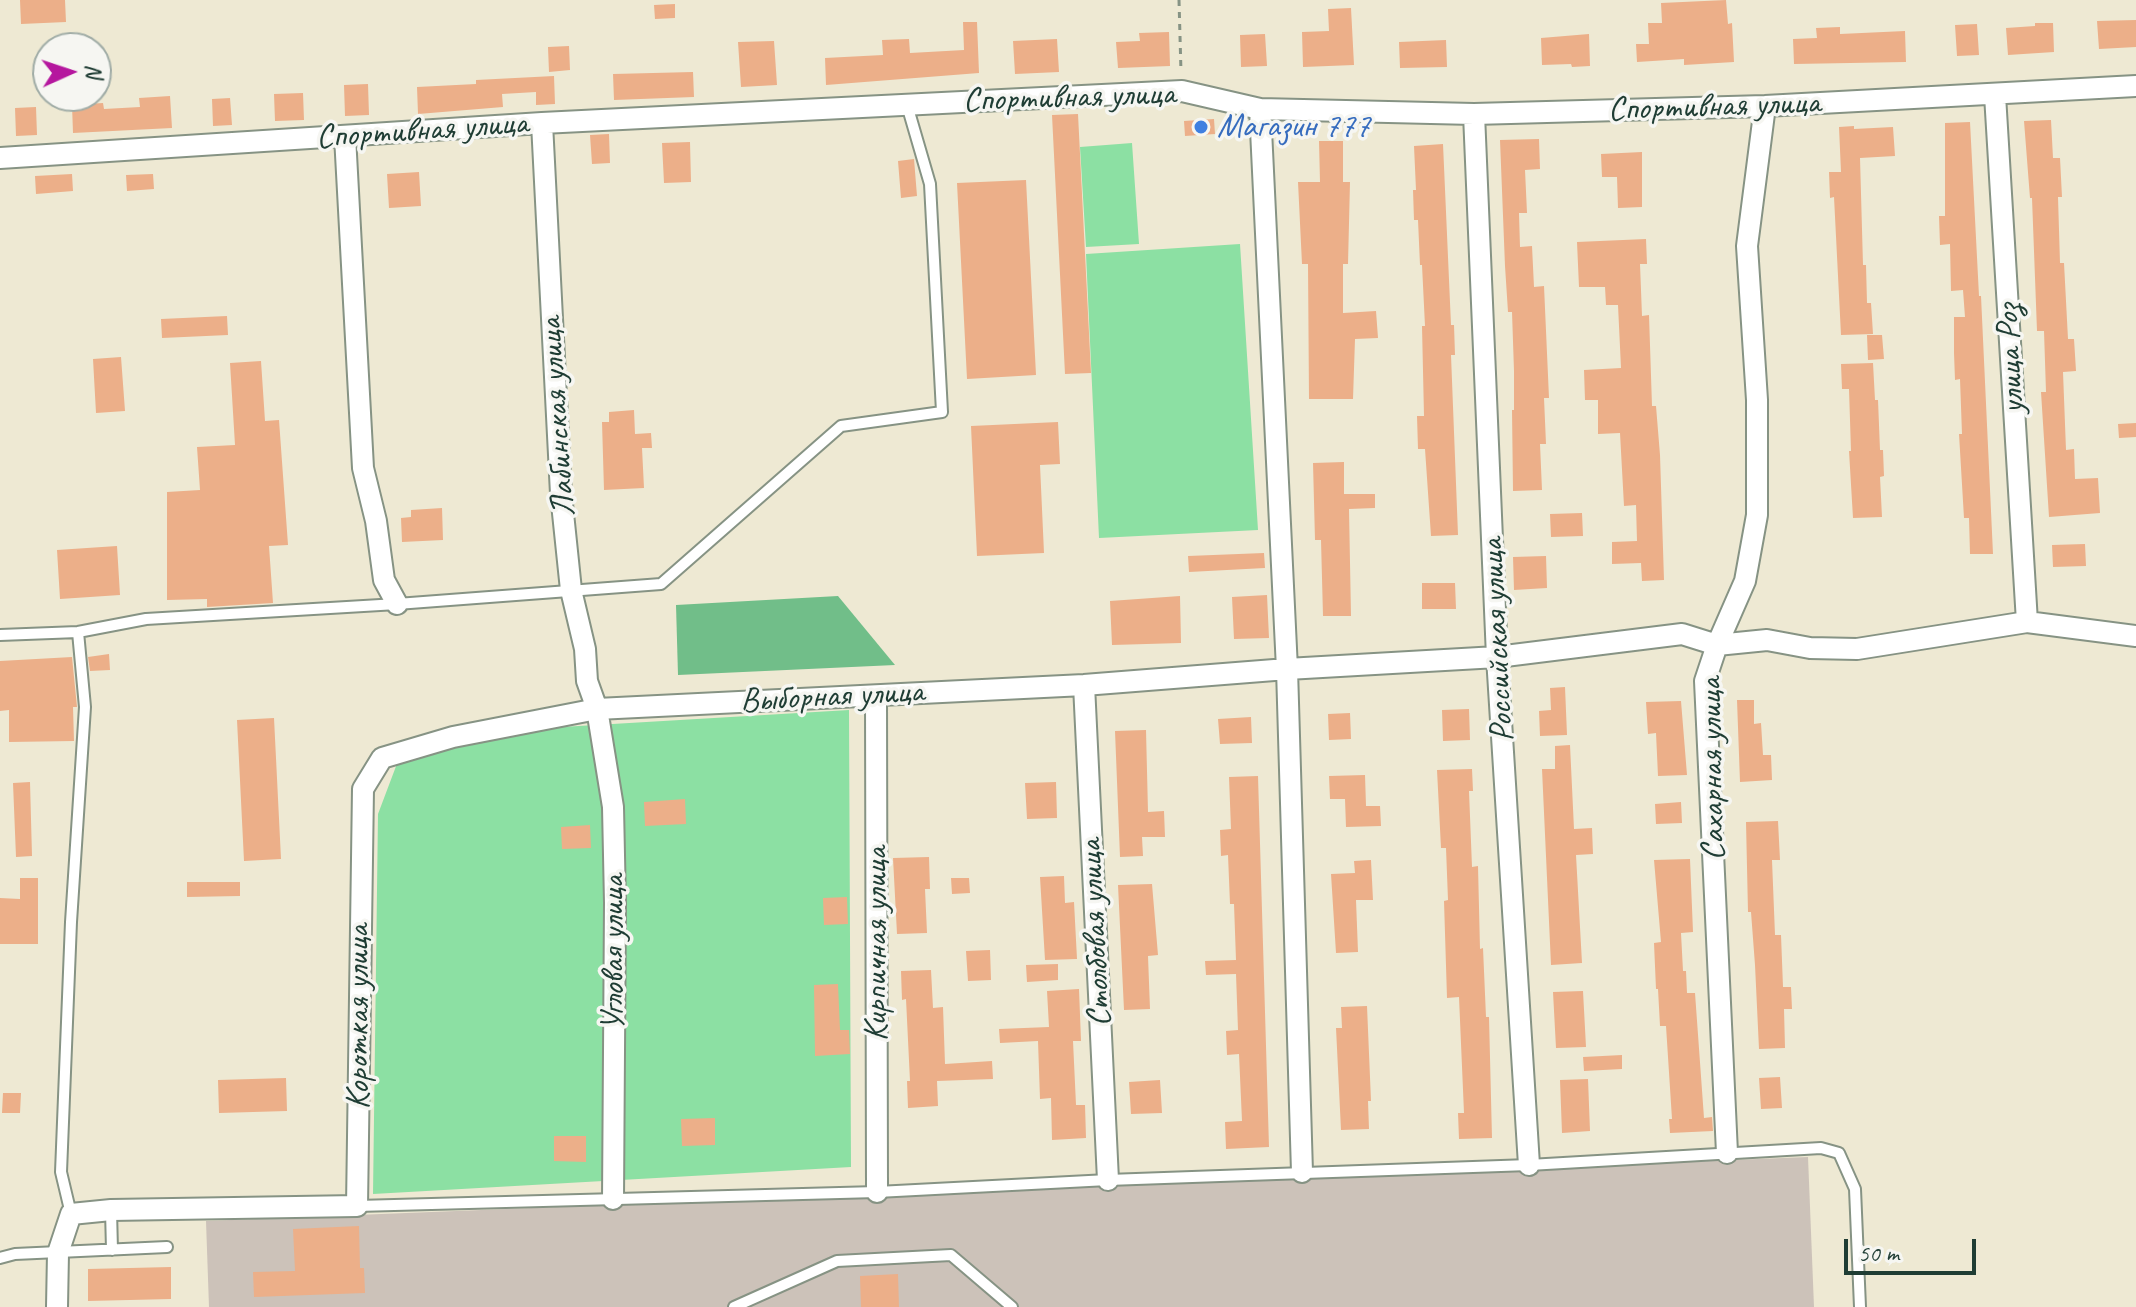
<!DOCTYPE html>
<meta charset="utf-8">
<style>
body{margin:0}
#map{position:relative;width:2136px;height:1307px;overflow:hidden;background:#eee9d3;font-family:Caveat,sans-serif}
canvas{display:block}
.north{position:absolute;left:32px;top:32px;width:80px;height:80px;box-sizing:border-box;background:#f6f6f2;border:2px solid #a0aca6;border-radius:50%;rotate:87deg;font-size:22px;font-weight:700;line-height:32px;text-align:center;color:#1f3d34}
.north::after{content:'';display:block;margin:auto;width:28px;height:36px;background:#b5179e;clip-path:polygon(50% 0,100% 100%,50% 72%,0 100%)}
.scale{position:absolute;left:1844px;top:1239px;width:132px;height:36px;box-sizing:border-box;border:4px solid #1f3d34;border-top:0;padding-left:10px;font-size:24px;line-height:28px;white-space:nowrap;color:#1f3d34;-webkit-text-stroke:6px #f6f6f2;paint-order:stroke}
</style>
<div id="map">
<canvas width="2136" height="1307"></canvas>
<div class="north">N</div>
<div class="scale">50 m</div>
</div>
<script>
const g = document.querySelector('canvas').getContext('2d');
g.lineJoin = 'round';
function paint(path, color) {
  g.fillStyle = color;
  g.fill(path, 'evenodd');
}
function strokePath(path, color, width, dash) {
  g.strokeStyle = color;
  g.lineWidth = width;
  g.lineCap = dash ? 'butt' : 'round';
  g.setLineDash(dash || []);
  g.stroke(path);
}
function drawText(font, color, halo, rows, align = 'center') {
  g.font = font + ' Caveat,sans-serif';
  g.lineWidth = 7;
  g.setLineDash([]);
  g.textBaseline = 'middle';
  g.strokeStyle = halo;
  g.fillStyle = color;
  for (const [text, x, y, turn = 0] of rows) {
    g.save();
    g.translate(x, y);
    g.rotate((+turn || 0) * Math.PI / 180);
    g.textAlign = isNaN(turn) ? turn : align;
    if (halo) g.strokeText(text, 0, 0);
    g.fillText(text, 0, 0);
    g.restore();
  }
}
const industrial = new Path2D(`
 M1808,1157L1814,1307H209L206,1221Z`);
const green = new Path2D(`
 M1132,143L1139,244L1086,247L1080,147Z
 M1240,244L1258,530L1099,538L1086,254Z
 M849,710L851,1167L373,1194L378,814L398,761L528,729Z`);
const forest = new Path2D(`
 M838,596L895,665L678,675L676,605Z`);
const building = new Path2D(`
 M20,0H65L66,22L21,24Z
 M1726,0L1728,24L1732,23L1734,62L1684,65V59L1637,62L1636,44H1649L1648,23H1662L1661,3Z
 M675,4V18L655,19L654,5Z
 M1351,8L1354,65L1303,67L1302,32L1329,31L1328,9Z
 M2136,20V47L2099,49L2097,21Z
 M963,22H977L979,73L826,85L825,58L883,55L882,40L909,39L910,53L964,50Z
 M2035,23H2053L2054,52L2008,55L2006,28L2035,26Z
 M1977,24L1979,55L1957,56L1955,25Z
 M1840,27V34L1905,31L1906,62L1794,64L1793,39L1817,38L1816,28Z
 M1169,32L1170,66L1118,68L1116,42L1140,41L1139,33Z
 M1265,34L1267,66L1241,67L1240,35Z
 M1589,34L1590,66L1572,67L1571,64L1542,65L1541,38Z
 M1057,39L1059,72L1015,74L1013,41Z
 M1446,40L1447,67L1400,68L1399,42Z
 M774,41L777,85L741,87L738,42Z
 M569,46L570,70L549,72L548,47Z
 M693,72L694,97L614,100L613,74Z
 M554,76L555,104L536,105V92L502,94L503,107L418,114L417,87L476,84V80Z
 M368,84L369,115L345,116L344,85Z
 M303,93L304,120L275,121L274,94Z
 M170,96L172,128L73,133L72,105L103,103L104,109L140,107L139,98Z
 M230,98L232,125L213,126L212,99Z
 M36,107L37,135L16,136L15,108Z
 M1078,114L1091,373L1065,374L1052,115Z
 M1214,119L1215,134L1185,136L1184,121Z
 M2051,120L2053,158H2060L2062,197H2058L2060,263H2064L2068,339H2074L2076,371L2063,372L2066,450L2074,449L2075,479L2098,478L2100,513L2049,517L2041,392H2046L2044,331H2037L2032,198H2030L2024,121Z
 M1970,122L1979,296H1981L1993,554H1970L1969,518H1964L1959,434H1962L1960,379L1955,380L1954,353V317H1965L1963,290L1951,291L1950,244L1940,245L1939,216H1945V123Z
 M1854,126V129L1893,127L1895,156L1860,158L1863,265H1866L1867,303H1871L1873,334L1841,335L1834,197L1830,198L1829,172H1841L1839,127Z
 M609,134L610,163L592,164L590,135Z
 M1539,139L1540,169L1525,170L1527,213H1519L1520,247L1532,246L1534,287L1544,286L1549,398H1544L1546,444H1540L1542,490L1513,491L1512,410H1514V371L1512,312H1508L1505,266L1500,140Z
 M1319,141H1343V182H1350L1348,264H1343V313L1376,311L1378,338L1355,339L1353,399H1309L1308,264H1302L1298,182H1320Z
 M690,142L691,182L664,183L662,143Z
 M1443,144L1451,325H1454L1455,355H1451L1458,535L1431,536L1425,449H1418L1417,416H1424L1422,326H1425L1422,265H1420L1418,220H1414L1413,190H1416L1414,146Z
 M1642,152V207L1618,208L1617,177H1602L1601,154Z
 M914,159L917,196L901,198L898,161Z
 M419,172L421,206L389,208L387,174Z
 M72,174L73,191L36,194L35,176Z
 M153,174L154,189L127,191L126,175Z
 M1026,180L1036,375L967,379L957,183Z
 M1646,239L1647,264H1640L1642,316L1649,315L1652,406H1656L1660,455L1664,580L1642,581L1641,563L1612,564V542L1637,541L1636,505L1624,506L1620,433L1598,434V400H1585L1584,370L1621,368L1618,305H1606L1605,287H1579L1577,242Z
 M227,316L228,335L162,338L161,319Z
 M1867,335H1882L1884,359L1868,360Z
 M121,357L125,411L96,413L93,359Z
 M261,361L265,421L279,420L288,545L269,546L273,603L207,607V599L167,600V492L200,490L197,447L235,445L230,363Z
 M1873,363L1875,400H1878L1880,450H1883L1884,476L1880,477L1882,517L1853,518L1849,451H1851L1849,389H1842L1841,364Z
 M634,410L635,434L651,433L652,448H642L644,488L604,490L602,422H609V412Z
 M1058,422L1060,464L1040,465L1044,553L977,556L971,426Z
 M2136,423V437L2119,438L2118,424Z
 M1344,462V494H1375V508L1349,509L1351,616H1323L1321,540H1315L1313,463Z
 M442,508L443,540L402,542L401,518L411,517V510Z
 M1582,513L1583,536L1551,537L1550,514Z
 M2085,544L2086,566L2053,567L2052,545Z
 M117,546L120,595L60,599L57,550Z
 M1264,553L1265,568L1189,572L1188,556Z
 M1546,556L1547,588L1514,590L1513,557Z
 M1422,583H1455L1456,609H1422Z
 M1267,595L1269,638L1234,639L1232,597Z
 M1180,596L1181,643L1112,645L1110,601Z
 M109,654L110,670L90,671L88,657Z
 M72,657L77,707H73L74,741L9,742V710L0,711V661Z
 M1565,687L1567,735L1540,736L1539,711L1551,710L1550,688Z
 M1737,700H1754V724L1761,723L1763,755H1771L1772,780L1740,782Z
 M1681,701L1687,775L1658,776L1656,733L1648,734L1646,702Z
 M1469,709L1470,740L1443,741L1442,710Z
 M1350,713L1351,739L1329,740L1328,714Z
 M1251,717L1252,743L1220,744L1218,719Z
 M274,718L281,859L244,861L237,720Z
 M1146,730L1148,812L1164,811L1165,837H1142L1143,856L1120,857L1115,731Z
 M1570,745L1574,829L1592,828L1593,854L1576,855L1582,963L1551,965L1542,769H1555V746Z
 M1472,769L1473,791H1469L1472,867L1478,866L1480,949L1483,948L1486,1017H1489L1492,1138L1459,1139L1458,1113H1464L1459,997L1447,998L1444,901L1448,900L1446,848H1441L1437,770Z
 M1365,775L1366,806H1380L1381,826L1346,827L1345,799H1330L1329,776Z
 M1258,776L1269,1147L1226,1149L1225,1122L1242,1121L1239,1054L1227,1055L1226,1031L1238,1030L1236,974L1206,975L1205,961L1236,960L1234,904H1230L1228,855L1221,856L1220,830L1231,829L1229,777Z
 M30,782L32,856L16,857L13,783Z
 M1056,782L1057,818L1027,819L1025,783Z
 M685,799L686,824L645,826L644,802Z
 M1681,802L1682,823L1656,824L1655,804Z
 M1778,821L1780,860H1772L1775,935H1781L1783,987H1791L1792,1009H1784L1785,1048L1759,1049L1755,965L1751,912H1748L1746,822Z
 M590,825L591,848L562,849L561,827Z
 M929,857L930,889H925L927,933L897,934L893,858Z
 M1690,859L1693,932L1681,933L1683,971H1686L1687,993H1695L1704,1118L1712,1117L1713,1131L1670,1133L1669,1119H1672L1666,1026H1660L1658,989H1656L1654,943L1661,942L1654,860Z
 M1371,860L1373,900H1356L1358,952L1336,953L1331,874L1355,873L1354,861Z
 M1064,876L1065,903L1074,902L1077,959L1045,960L1040,877Z
 M20,878H38V944H0V898L20,899Z
 M951,878H969L970,893L952,894Z
 M187,882H240V896L187,897Z
 M1152,884L1158,955L1148,956L1150,1009L1124,1010L1118,885Z
 M847,897L848,924L824,925L823,898Z
 M990,950L991,980L968,981L966,951Z
 M1058,964V980L1027,982L1026,965Z
 M931,970L933,1008L943,1007L945,1064L992,1061L993,1079L937,1081L938,1106L908,1108L907,1081H910L906,999L902,1000L901,971Z
 M838,984L840,1030H849L850,1054L815,1056L814,985Z
 M1079,989L1081,1041H1073L1076,1105H1085L1086,1138L1052,1140L1051,1098L1040,1099L1038,1041L1000,1043L999,1029L1049,1027L1047,991Z
 M1583,991L1586,1047L1556,1048L1553,992Z
 M1367,1006L1371,1101H1368L1369,1129L1341,1130L1336,1028H1342L1341,1007Z
 M1622,1055V1069L1584,1071L1583,1057Z
 M1780,1077L1782,1108L1761,1109L1759,1078Z
 M286,1078L287,1111L219,1113L218,1080Z
 M1588,1079L1590,1131L1562,1133L1560,1080Z
 M1160,1080L1162,1113L1131,1114L1129,1082Z
 M3,1093H21L20,1113H2Z
 M715,1118V1145L682,1146L681,1119Z
 M554,1136H586V1162L554,1161Z
 M359,1226L360,1268H364L365,1293L254,1297L253,1272L295,1271L293,1229Z
 M171,1267V1299L88,1301V1269Z
 M898,1274L899,1307H861L860,1276Z`);
const path = new Path2D(`
 M1179,0L1181,72`);
const lane = new Path2D(`
 M0,635L78,632L146,619L397,604L661,584L841,426L942,412L930,184L907,105
 M357,1206L877,1192L1108,1180L1529,1165L1821,1148L1839,1153L1855,1189L1860,1307
 M111,1210L112,1250
 M71,1214L61,1172L71,922L85,707L78,632
 M0,1258L15,1254L167,1247
 M734,1307L837,1261L951,1255L1012,1307`);
const street = new Path2D(`
 M1995,95L2027,622
 M1260,109L1287,669L1302,1172
 M1474,114L1497,657L1529,1165
 M542,123L561,494L571,590L585,649L587,681L597,709L613,807L615,903L613,1199
 M345,136L363,468L376,521L384,580L397,604
 M0,158L542,123L1182,91L1260,109L1474,114L1765,106L2136,86
 M1084,685L1108,1180
 M876,696L877,1192
 M1727,1153L1705,681L1717,645L1745,581L1757,515V400L1747,246L1765,106
 M57,1307L58,1253L71,1214L111,1210L357,1206L363,789L382,758L453,737L597,709L1084,685L1287,669L1497,657L1682,634L1717,645L1767,640L1810,648L1857,649L2027,622L2136,636`);
const markers = [
 [1201,127,8,"#3f7fe0"]
];
const streetNames = [
 ["Спортивная улица",1069,98,-2],
 ["Спортивная улица",1714,107,-2],
 ["Спортивная улица",422,131,-4],
 ["улица Роз",2011,359,-93],
 ["Лабинская улица",558,417,-94],
 ["Российская улица",1498,640,-93],
 ["Выборная улица",832,697,-3],
 ["Сахарная улица",1713,769,-91],
 ["Столбовая улица",1096,933,-93],
 ["Кирпичная улица",877,944,-90],
 ["Угловая улица",614,953,-90],
 ["Короткая улица",359,1017,-90]
];
const shopNames = [
 ["Магазин 777",1217,127]
];
paint(industrial, '#ccc2b9');
paint(green, '#8ce0a3');
paint(forest, '#71be89');
paint(building, '#ecaf89');
strokePath(lane, '#869384', 14);
strokePath(street, '#869384', 24);
strokePath(path, '#869384', 3, [6, 6]);
strokePath(lane, '#fff', 10);
strokePath(street, '#fff', 20);
for (const [x, y, r, color] of markers) {
  const dot = new Path2D();
  dot.arc(x, y, r, 0, 2 * Math.PI);
  g.fillStyle = color;
  g.fill(dot);
  strokePath(dot, '#f6f6f2', 3);
}
drawText('34px', '#1f3d34', '#f6f6f2', streetNames);
drawText('34px', '#366cbe', '#f6f6f2', shopNames, 'left');
</script>
